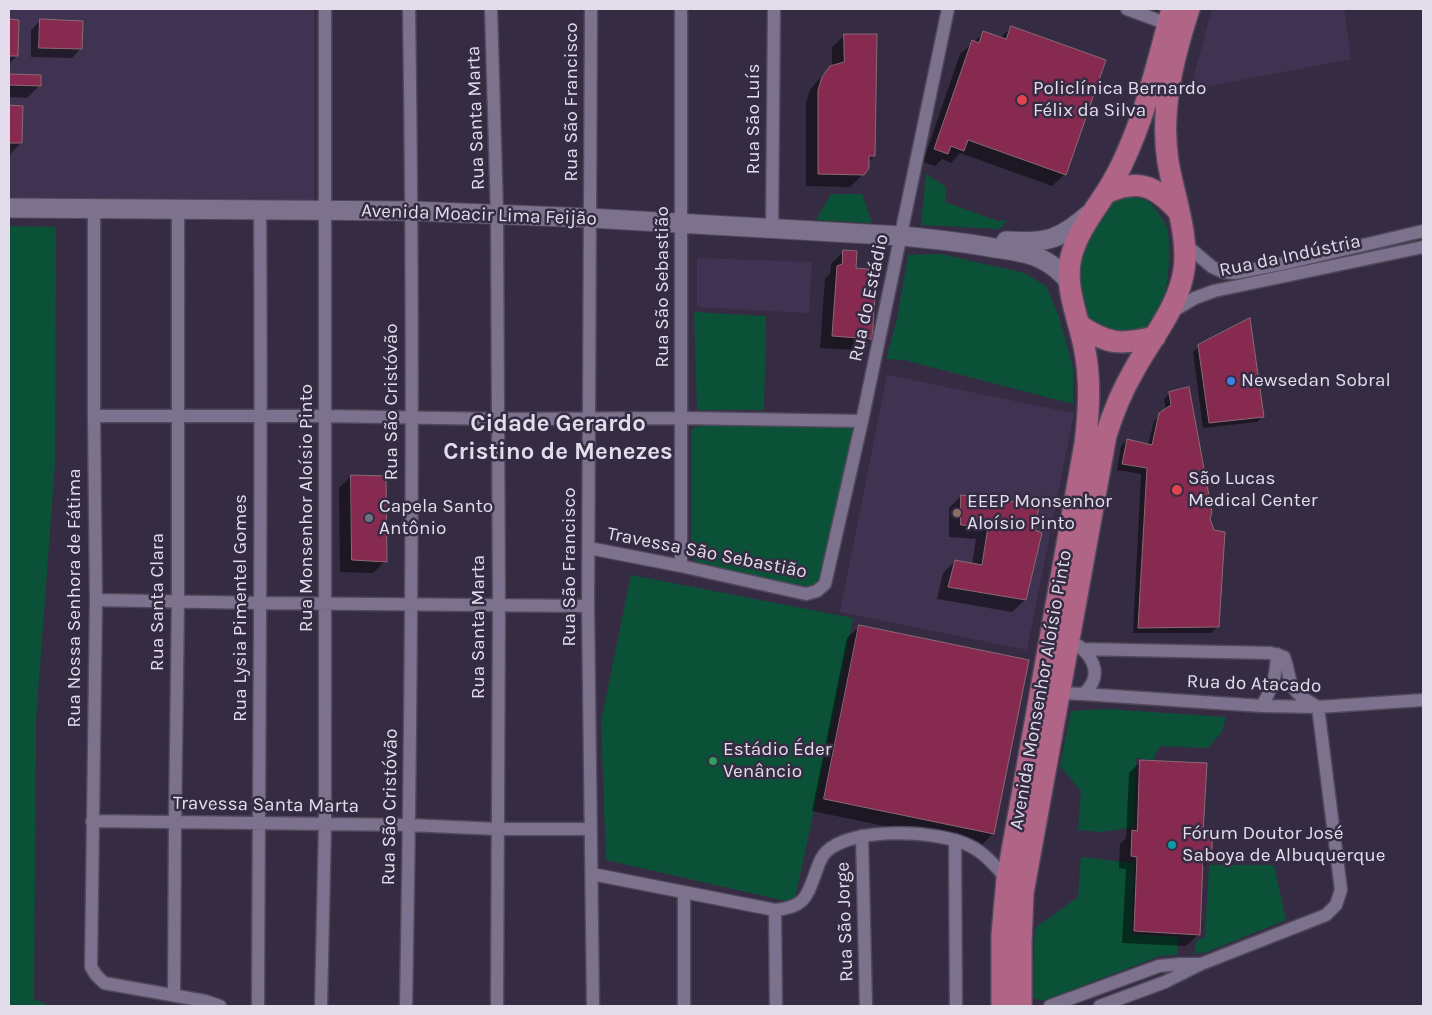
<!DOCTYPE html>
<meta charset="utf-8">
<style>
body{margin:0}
#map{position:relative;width:1432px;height:1015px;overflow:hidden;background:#352c43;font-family:Karla,sans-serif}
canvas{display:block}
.frame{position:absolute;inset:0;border:10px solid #e2dceb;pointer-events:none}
</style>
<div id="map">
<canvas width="1432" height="1015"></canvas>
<div class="frame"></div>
</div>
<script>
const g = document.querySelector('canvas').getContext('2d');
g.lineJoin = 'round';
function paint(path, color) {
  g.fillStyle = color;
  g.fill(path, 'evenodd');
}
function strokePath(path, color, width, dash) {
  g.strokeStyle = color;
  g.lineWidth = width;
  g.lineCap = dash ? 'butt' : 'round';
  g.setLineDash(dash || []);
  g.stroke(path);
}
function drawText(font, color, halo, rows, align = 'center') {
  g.font = font + ' Karla,sans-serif';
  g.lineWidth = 5;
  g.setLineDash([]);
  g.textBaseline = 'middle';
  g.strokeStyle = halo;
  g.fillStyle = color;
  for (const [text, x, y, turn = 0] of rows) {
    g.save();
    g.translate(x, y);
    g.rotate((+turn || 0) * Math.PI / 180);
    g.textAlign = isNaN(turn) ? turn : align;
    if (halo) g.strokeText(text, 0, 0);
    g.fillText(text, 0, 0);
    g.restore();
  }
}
const built = new Path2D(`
 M9,9H314V205L9,202Z
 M1212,9H1344L1351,59L1190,90Z
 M697,258L812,262L809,313L697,307Z
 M887,375L1074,413L1027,650L840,612Z`);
const green = new Path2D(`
 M926,174L946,187L945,202L998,221L1007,220L1000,229L921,225Z
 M831,194H862L872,223L816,220Z
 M1120,195L1136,197L1146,200L1154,207L1165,223L1168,232L1170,258L1164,305L1155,320L1137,334L1122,335L1091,324L1082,312L1078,258L1095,217Z
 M9,226L56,227L55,464L36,720L34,999L50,1006H9Z
 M941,254L1025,273L1047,287L1059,317L1073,368V404L904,360L886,359L897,319L908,255Z
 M694,312L766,316L764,410H697Z
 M699,426H850L853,437L823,578L808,589L697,563L691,556V430Z
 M631,575L853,618L816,801L794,903L606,860L601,721Z
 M1107,709L1226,717L1222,732L1208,748L1160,746L1153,760L1136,758L1134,827L1101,832L1078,830L1081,791L1060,766L1071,711Z
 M1081,857L1134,863L1131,934L1179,937L1177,955L1160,956L1043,1001L1031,997L1035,928L1078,897Z
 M1209,865H1274L1286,920L1207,952L1194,954L1197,940L1205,937Z`);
const shadow = new Path2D(`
 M9,21H18L17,56L9,64Z
 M40,21L81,48L72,58L31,57V30Z
 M1011,28L1065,174L1052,186L960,153L951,163L942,159L935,166L923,162L960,54L984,33L1000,38Z
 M845,35L874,156L868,162L863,174L850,187L806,186V103L810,90L818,80L832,66V47Z
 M9,75L40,76V85L27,98L9,97Z
 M9,107H22L21,143L9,155Z
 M843,252L855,269L871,338L859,350L820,348L825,279L830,274L831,264Z
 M1199,346L1263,416L1257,422L1203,428L1193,352Z
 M1170,393L1209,519L1217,627L1211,633H1133L1141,474L1117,470L1121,446L1127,440L1148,445L1154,421L1166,410L1164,399Z
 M351,476L385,561L373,573L340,572L339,488Z
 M961,496L1037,506L1025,600L1012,612L937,599L943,573L955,561L972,564L976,539L949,537V508Z
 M860,626L993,833L981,846L812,811L847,638Z
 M1141,761L1210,860L1202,868L1199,934L1186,946L1122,943L1126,869L1119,868L1120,844L1126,838L1129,773Z`);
const building = new Path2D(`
 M9,19L19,20L18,56H9Z
 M40,19L83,21L82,49L39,48Z
 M1011,26L1106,60L1066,175L968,140L964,151L951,146L948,154L934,149L972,40L979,43L983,31L1006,39Z
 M844,34H877L875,156H869V168L864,175L818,174V90L822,77L830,66L844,62Z
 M9,74L41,75V86L9,85Z
 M9,105L23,106L22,143H9Z
 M843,250L857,251L856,268L877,270L872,339L832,336L837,266L842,264Z
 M1250,318L1264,417L1209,423L1198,345Z
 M1189,387L1212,512L1210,519L1214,530L1225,532L1219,627L1138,628L1147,468L1122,464L1127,439L1152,445L1159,413L1171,405L1169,392Z
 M351,475L386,476L387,562L352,560Z
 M961,495L1039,505L1035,530L1042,533L1026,600L948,587L955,560L982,565L988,527L961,525Z
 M859,625L1029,660L994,834L824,799Z
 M1140,760L1207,763L1203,833L1213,834L1211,861L1203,860L1200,935L1134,931L1137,857L1131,856L1132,830L1137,831Z`);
const minor = new Path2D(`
 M491,9L497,214L499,605L497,1006
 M591,9L588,606L593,1006
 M1127,9L1168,24
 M94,208V416L96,600L91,967L96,975L104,983L205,1001L220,1006
 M772,229L774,9
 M1184,243L1212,267L1223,272L1235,273L1291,262L1423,231
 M1173,311L1195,298L1214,291L1423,247
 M94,416H326L497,419L682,418L862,421
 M589,548L681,566L806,594L817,591L825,584L862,421L948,9
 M681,566V9
 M96,600L259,603L588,606
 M1082,649L1271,653L1284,657C1287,664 1288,672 1290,680C1294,694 1306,700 1318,707L1341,890L1336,905L1326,915L1201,964L1165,982L1100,1006
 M1058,693L1083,694C1102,678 1096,660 1079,646
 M1083,694L1262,706L1318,707L1423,700
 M1262,706C1273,686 1276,677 1277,654
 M92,821L409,825L497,829H590
 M862,836L866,1006
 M955,840L956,1006
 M592,874L775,910C807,907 807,895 817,869C819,863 822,856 826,852C852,826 939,830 970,846C985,853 996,867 1007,879
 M684,892V1006
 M775,910L776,1006
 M174,995L175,823L178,601V209
 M258,1006C259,741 262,475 260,210
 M321,1006L325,824V9
 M406,1006C412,674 414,341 409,9
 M1050,1006L1159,966L1181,964H1199`);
const secondary = new Path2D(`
 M9,208L412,211L590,218L902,236C933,239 963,242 994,248C1009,250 1025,252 1039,258C1051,263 1060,271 1069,281
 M1006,241C1046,243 1058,241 1088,215`);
const primary = new Path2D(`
 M1106,193C1139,178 1156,186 1179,212
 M1079,325C1108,345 1121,345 1155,337
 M1002,1006V935L1007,879L1085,444C1089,411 1091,379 1084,346C1078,317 1064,286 1071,257C1077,233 1092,214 1105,194C1112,184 1117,174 1122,164C1146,114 1158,61 1172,9
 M1021,1006V943L1023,893L1106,435C1113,413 1122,391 1133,372C1151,338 1178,309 1184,270C1189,236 1174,196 1168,162C1160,110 1173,58 1189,9`);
const markers = [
 [1022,100,6,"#e0444e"],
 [1231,381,5,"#3f7fe0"],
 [1177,490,6,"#e0444e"],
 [957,513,5,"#8d6e63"],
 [369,518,5,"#6b7280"],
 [713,761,5,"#2e9e5b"],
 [1172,845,5,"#0f9aa8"]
];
const poiNames = [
 ["Policlínica Bernardo",1033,89],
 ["Félix da Silva",1033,111],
 ["Newsedan Sobral",1241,381],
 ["São Lucas",1188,479],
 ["Medical Center",1188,501],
 ["EEEP Monsenhor",967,502],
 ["Aloísio Pinto",967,524],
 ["Capela Santo",379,507],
 ["Antônio",379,529],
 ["Estádio Éder",723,750],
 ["Venâncio",723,772],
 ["Fórum Doutor José",1182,834],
 ["Saboya de Albuquerque",1182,856]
];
const streetNames = [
 ["Rua São Francisco",572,102,-90],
 ["Rua Santa Marta",476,118,-92],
 ["Rua São Luís",754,119,-90],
 ["Avenida Moacir Lima Feijão",479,215,2],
 ["Rua da Indústria",1290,256,-12],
 ["Rua São Sebastião",663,287,-90],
 ["Rua do Estádio",869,298,-78],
 ["Rua São Cristóvão",392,402,-90],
 ["Rua Monsenhor Aloísio Pinto",307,508,-90],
 ["Travessa São Sebastião",707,553,11],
 ["Rua São Francisco",570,567,-90],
 ["Rua Nossa Senhora de Fátima",75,598,-90],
 ["Rua Santa Clara",158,602,-90],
 ["Rua Lysia Pimentel Gomes",241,608,-90],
 ["Rua Santa Marta",479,627,-90],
 ["Rua do Atacado",1254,684,2],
 ["Avenida Monsenhor Aloísio Pinto",1041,690,-80],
 ["Travessa Santa Marta",266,805,1],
 ["Rua São Cristóvão",390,807,-89],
 ["Rua São Jorge",845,922,-92]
];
const districtNames = [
 ["Cidade Gerardo",558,424],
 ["Cristino de Menezes",558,452]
];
paint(built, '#403351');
paint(green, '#0b5138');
paint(shadow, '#0007');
paint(building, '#862b4f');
strokePath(building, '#896a73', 1);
strokePath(minor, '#50485b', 15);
strokePath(secondary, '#50485b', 21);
strokePath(primary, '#50485b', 24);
strokePath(minor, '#7d728d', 12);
strokePath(secondary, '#7d728d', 19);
strokePath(primary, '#b16586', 21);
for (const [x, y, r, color] of markers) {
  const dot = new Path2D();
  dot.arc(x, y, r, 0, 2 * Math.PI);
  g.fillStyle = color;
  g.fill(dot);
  strokePath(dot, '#352c43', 2);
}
drawText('19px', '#e2dceb', '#352c43', poiNames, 'left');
drawText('19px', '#e2dceb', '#352c43', streetNames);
drawText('bold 24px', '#e2dceb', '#352c43', districtNames);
</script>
